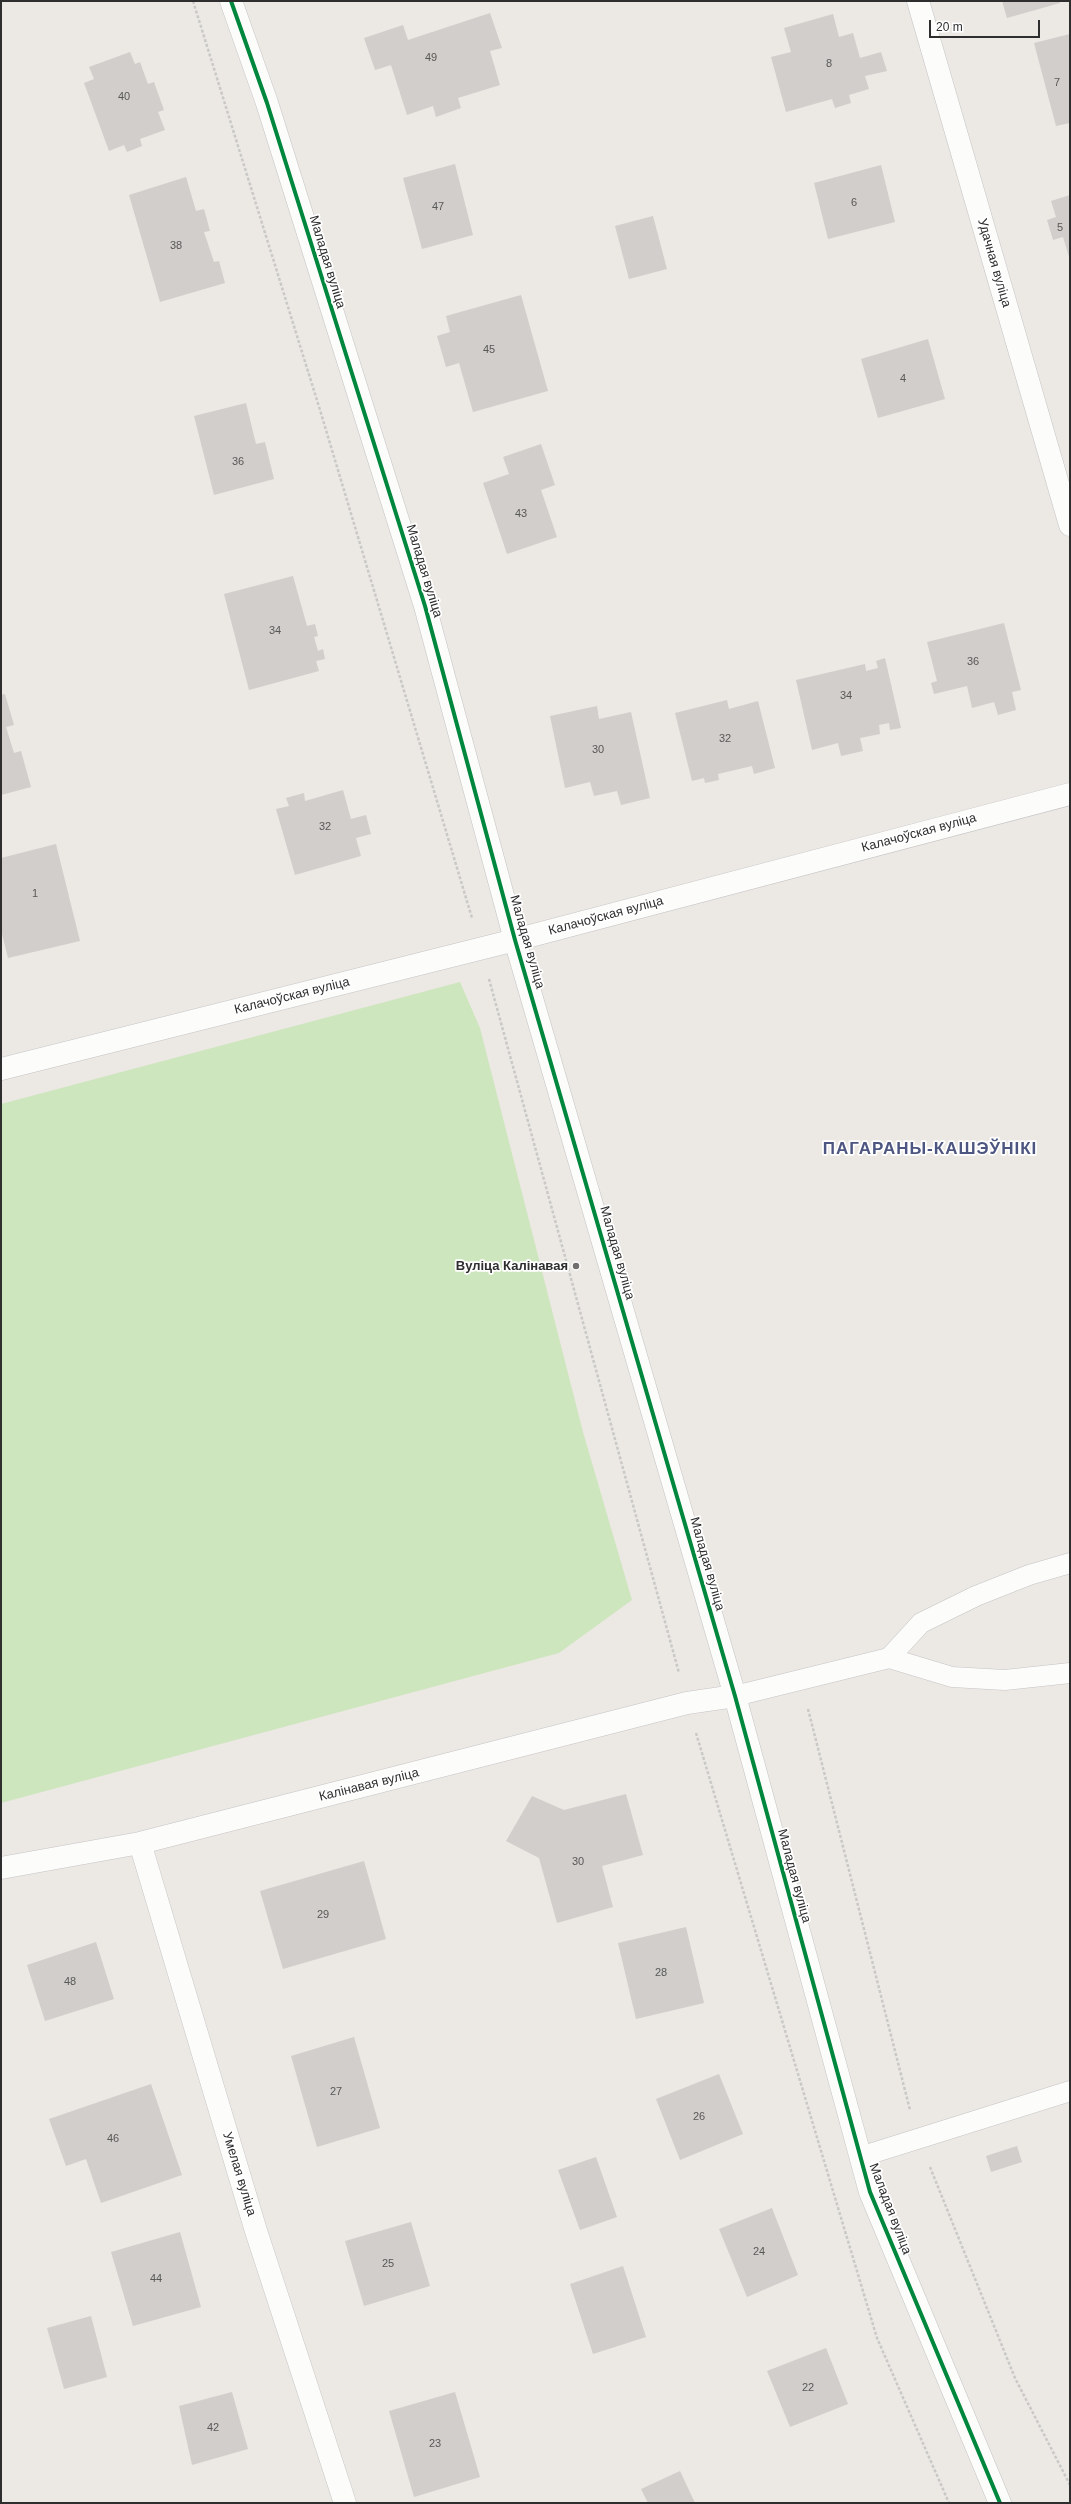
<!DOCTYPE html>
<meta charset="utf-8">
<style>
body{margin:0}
#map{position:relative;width:1071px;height:2504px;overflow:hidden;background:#ece8e4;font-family:Helvetica,sans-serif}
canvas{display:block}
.frame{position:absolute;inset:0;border:2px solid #2e2e2e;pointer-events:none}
.scale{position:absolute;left:929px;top:20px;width:111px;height:18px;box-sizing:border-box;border:2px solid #2e2e2e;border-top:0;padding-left:5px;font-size:12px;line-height:14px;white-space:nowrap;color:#2e2e2e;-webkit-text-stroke:3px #fff;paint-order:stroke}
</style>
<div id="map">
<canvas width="1071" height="2504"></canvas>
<div class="frame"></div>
<div class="scale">20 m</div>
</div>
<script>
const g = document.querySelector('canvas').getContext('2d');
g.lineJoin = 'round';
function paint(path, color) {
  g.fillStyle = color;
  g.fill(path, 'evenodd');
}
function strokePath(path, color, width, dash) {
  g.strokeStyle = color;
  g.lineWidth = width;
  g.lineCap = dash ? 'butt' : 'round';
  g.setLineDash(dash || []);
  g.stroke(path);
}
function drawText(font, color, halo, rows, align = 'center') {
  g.font = font + ' Helvetica,sans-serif';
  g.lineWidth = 3.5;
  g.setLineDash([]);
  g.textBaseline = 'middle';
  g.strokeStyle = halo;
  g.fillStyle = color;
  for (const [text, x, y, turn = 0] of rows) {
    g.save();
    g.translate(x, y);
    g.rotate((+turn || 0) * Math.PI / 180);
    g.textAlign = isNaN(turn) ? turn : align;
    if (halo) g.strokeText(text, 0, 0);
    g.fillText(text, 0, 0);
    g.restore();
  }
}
const green = new Path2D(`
 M460,982L480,1028L583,1432L632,1600L559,1653L1,1803V1104Z`);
const building = new Path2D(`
 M1002,1H1060V3L1007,18Z
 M490,13L502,48L490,51L500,85L458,98L461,108L436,117L433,106L407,115L391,65L375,70L364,38L403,25L408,40Z
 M833,14L839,37L853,33L860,58L881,52L887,71L865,76L869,89L849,95L851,103L835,108L832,99L786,112L771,57L791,52L784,28Z
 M1070,34V123L1056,126L1034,43Z
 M130,52L135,64L140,62L148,84L154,82L164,110L158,112L165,130L140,139L142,146L127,152L124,145L109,151L84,83L94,79L89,67Z
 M455,164L473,235L422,249L403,178Z
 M881,165L895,222L828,239L814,183Z
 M186,177L196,211L204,209L210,231L204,232L214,262L219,261L225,283L160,302L129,195Z
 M1070,195V260L1063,237L1053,240L1047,220L1056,217L1051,201Z
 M653,216L667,269L629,279L615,226Z
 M521,295L548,391L473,412L459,363L446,367L437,336L450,332L446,316Z
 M928,339L945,399L878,418L861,359Z
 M246,403L256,444L265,442L274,479L214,495L194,416Z
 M541,444L555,485L541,490L557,537L507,554L483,483L509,474L503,457Z
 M293,576L307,626L315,624L318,636L314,637L318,651L323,649L325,659L316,661L319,671L249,690L224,594Z
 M1004,623L1021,690L1012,692L1016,710L998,715L994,702L972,708L967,686L934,694L931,683L937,681L927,642Z
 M885,658L901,728L890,730L889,723L879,725L880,734L860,738L863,751L841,756L838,743L812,750L796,680L865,664L866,671L878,668L876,661Z
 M5,694L14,725L6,727L14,753L21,751L31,787L1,795V695Z
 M727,700L729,709L758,701L775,768L754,774L752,766L718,774L719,780L705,783L704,778L692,781L675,713Z
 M597,706L599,719L631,712L650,798L621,805L617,791L594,796L590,782L565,788L550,716Z
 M343,790L351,819L366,815L371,834L356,838L361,856L295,875L276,809L289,806L286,798L304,793L305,801Z
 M56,844L80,941L8,958L1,930V858Z
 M626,1794L643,1855L602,1866L613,1907L557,1923L539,1858L506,1841L532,1796L564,1810Z
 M364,1861L386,1939L283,1969L260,1891Z
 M686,1927L704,2003L636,2019L618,1943Z
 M96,1942L114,1999L45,2021L27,1965Z
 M354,2037L380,2128L317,2147L291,2056Z
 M719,2074L743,2134L680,2160L656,2099Z
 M151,2084L182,2175L101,2203L86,2159L66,2166L49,2119Z
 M1017,2146L1022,2162L991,2172L986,2156Z
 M596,2157L617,2217L580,2230L558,2170Z
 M772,2208L798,2275L747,2297L719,2229Z
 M411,2222L430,2286L364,2306L345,2241Z
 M180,2232L201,2307L133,2326L111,2252Z
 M623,2266L646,2337L593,2354L570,2284Z
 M91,2316L107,2377L64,2389L47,2328Z
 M826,2348L848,2404L790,2427L767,2371Z
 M232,2392L248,2449L192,2465L179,2406Z
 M455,2392L480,2477L414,2497L389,2411Z
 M680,2471L695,2503H648L641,2489Z`);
const path = new Path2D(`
 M193,1L320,410L472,918
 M489,979L679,1673
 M808,1709L910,2110
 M696,1733L877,2338L949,2503
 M930,2167L1015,2378L1070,2485`);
const service = new Path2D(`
 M889,1658L952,1677L1005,1680L1070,1673
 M735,1696L889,1658L921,1623L976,1596L1029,1575L1070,1563
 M860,2157L1070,2091`);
const minor = new Path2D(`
 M231,1L267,103L425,606L515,940
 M918,1L1070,525
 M1,1069L515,940L1070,794
 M140,1843L256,2231L345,2503
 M1,1868L140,1843L687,1703L735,1696`);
const tertiary = new Path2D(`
 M515,940L735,1696L870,2192L1000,2503`);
const cycleway = new Path2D(`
 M231,1L267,103L425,606L515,940L735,1696L870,2192L1000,2503`);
const markers = [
 [576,1266,4,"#706f6e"]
];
const numberNames = [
 ["49",431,58],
 ["8",829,64],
 ["7",1057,83],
 ["40",124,97],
 ["6",854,203],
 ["47",438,207],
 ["5",1060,228],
 ["38",176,246],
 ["45",489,350],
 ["4",903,379],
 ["36",238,462],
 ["43",521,514],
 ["34",275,631],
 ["36",973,662],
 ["34",846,696],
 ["32",725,739],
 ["30",598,750],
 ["32",325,827],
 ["1",35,894],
 ["30",578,1862],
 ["29",323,1915],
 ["28",661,1973],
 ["48",70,1982],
 ["27",336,2092],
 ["26",699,2117],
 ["46",113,2139],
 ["24",759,2252],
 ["25",388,2264],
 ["44",156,2279],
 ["22",808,2388],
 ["42",213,2428],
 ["23",435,2444]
];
const streetNames = [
 ["Маладая вуліца",327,262,73],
 ["Удачная вуліца",994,263,74],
 ["Маладая вуліца",424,571,73],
 ["Калачоўская вуліца",919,833,-15],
 ["Калачоўская вуліца",606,916,-15],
 ["Маладая вуліца",527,942,74],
 ["Калачоўская вуліца",292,996,-14],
 ["Маладая вуліца",617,1253,74],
 ["Маладая вуліца",707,1564,74],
 ["Калінавая вуліца",369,1785,-14],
 ["Маладая вуліца",794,1876,75],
 ["Умелая вуліца",239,2174,73],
 ["Маладая вуліца",890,2209,69]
];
const poiNames = [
 ["Вуліца Калінавая",568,1266]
];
const districtNames = [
 ["ПАГАРАНЫ-КАШЭЎНІКІ",930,1149]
];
paint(green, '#cee6be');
paint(building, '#d1cecb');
strokePath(service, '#c5c4c5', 21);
strokePath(minor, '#c5c4c5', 23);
strokePath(tertiary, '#c5c4c5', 23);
strokePath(path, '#c9c9c8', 2.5, [3, 2]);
strokePath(service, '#fcfcfb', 20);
strokePath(minor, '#fcfcfb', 22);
strokePath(tertiary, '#fcfcfb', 22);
strokePath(cycleway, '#00873e', 4);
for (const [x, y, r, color] of markers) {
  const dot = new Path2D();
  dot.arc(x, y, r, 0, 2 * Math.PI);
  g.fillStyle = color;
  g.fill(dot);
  strokePath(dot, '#fff', 1.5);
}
drawText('11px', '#585857', null, numberNames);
drawText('13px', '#2e2e2e', '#fff', streetNames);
drawText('bold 13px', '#2e2e2e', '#fff', poiNames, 'right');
g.letterSpacing = '1px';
drawText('bold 17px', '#4d5680', '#fff', districtNames);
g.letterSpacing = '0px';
</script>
